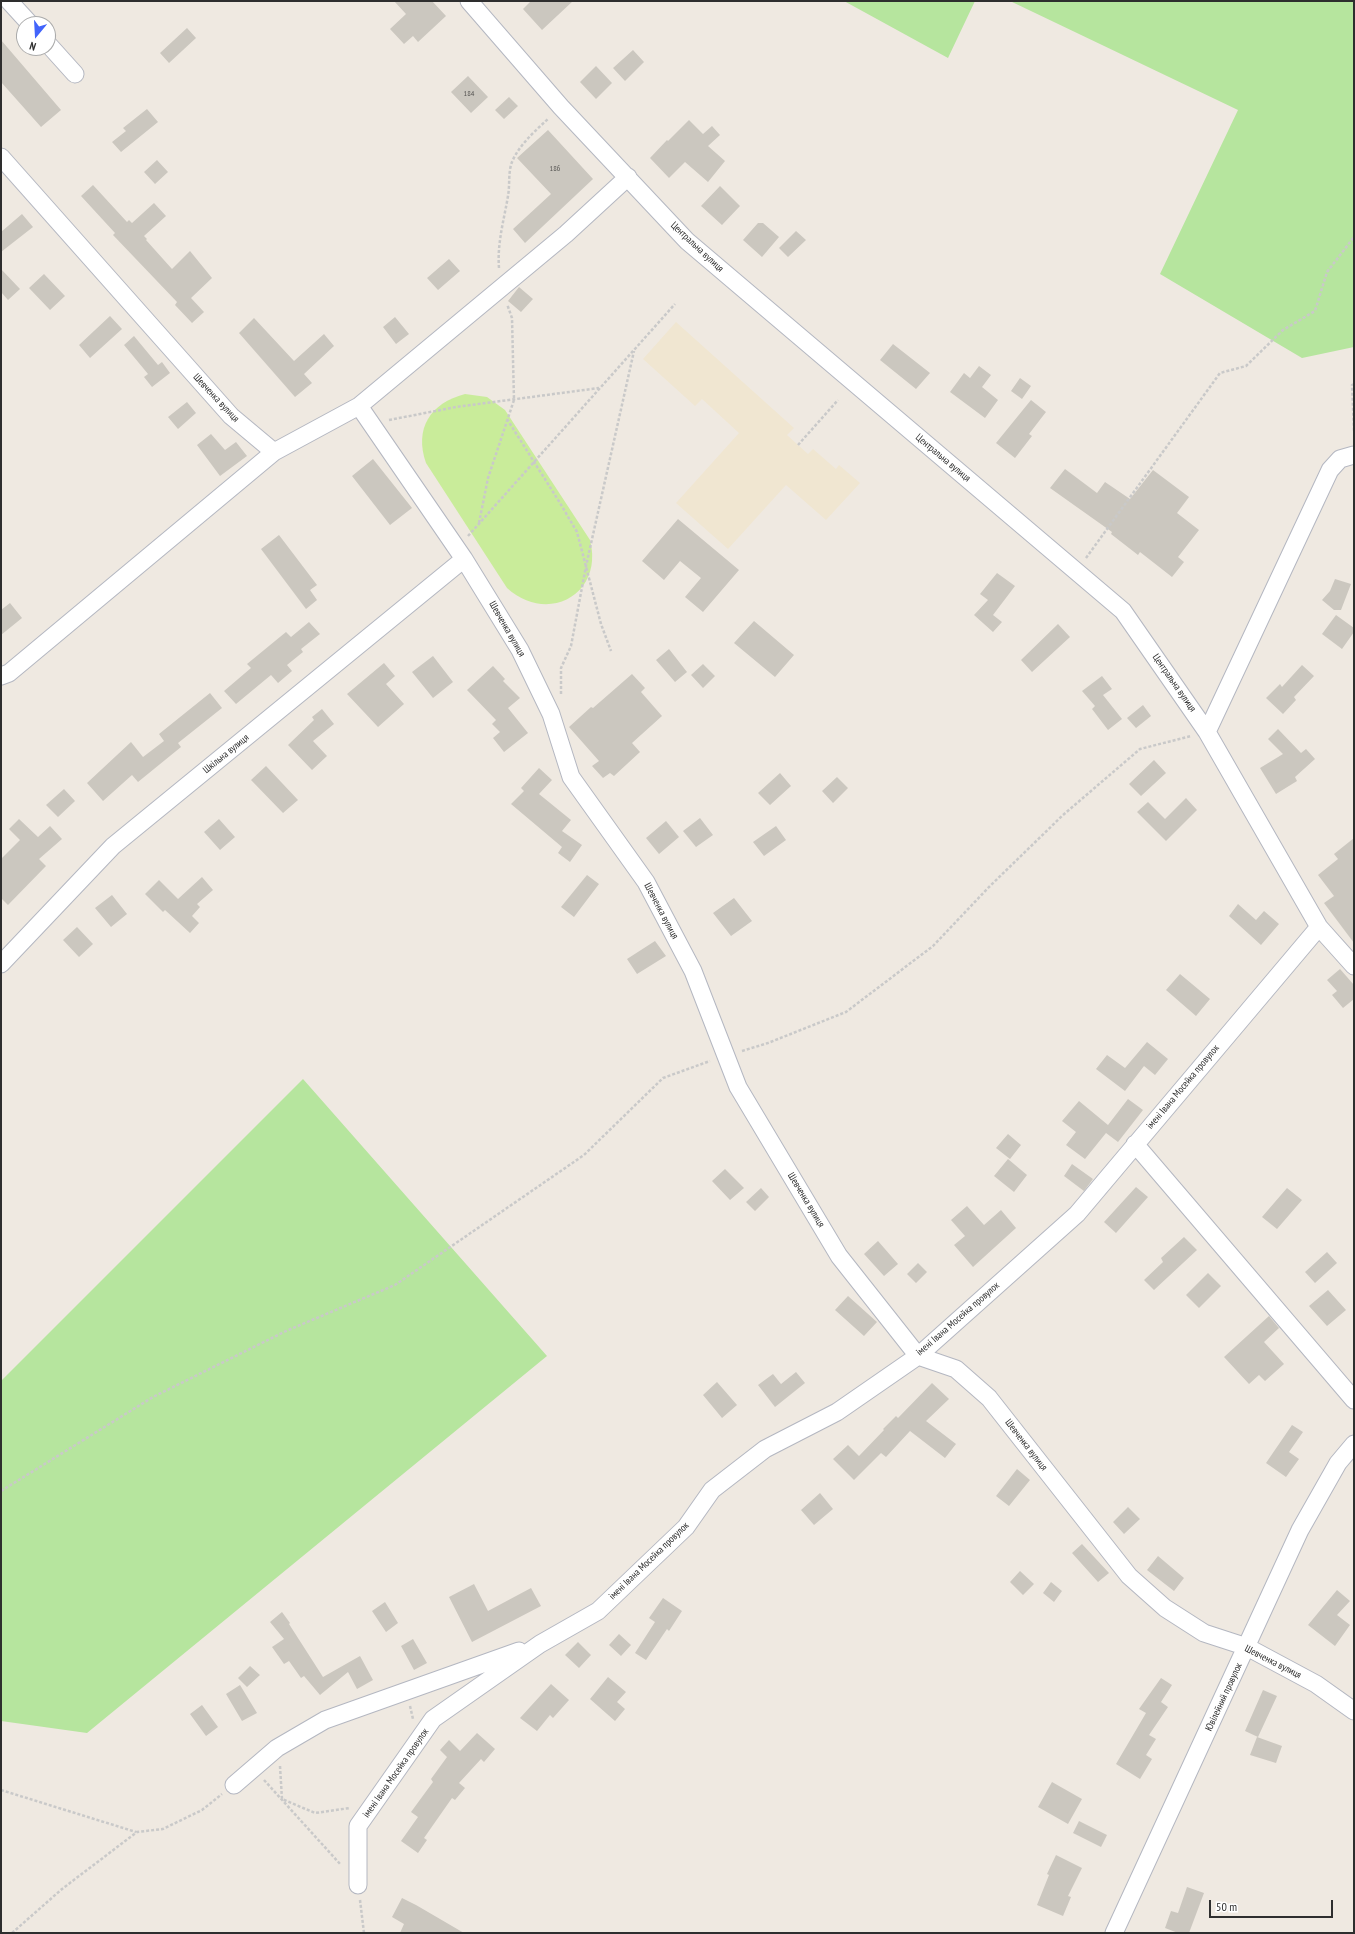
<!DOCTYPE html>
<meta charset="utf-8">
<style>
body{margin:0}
#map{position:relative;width:1355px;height:1934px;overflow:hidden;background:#efe9e1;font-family:"PT Sans Narrow",sans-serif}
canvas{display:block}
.frame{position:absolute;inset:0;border:2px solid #2e2e2e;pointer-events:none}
.north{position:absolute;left:16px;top:16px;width:40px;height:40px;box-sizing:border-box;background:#fff;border:1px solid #ababab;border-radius:50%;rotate:198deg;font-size:11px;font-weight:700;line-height:16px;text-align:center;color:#2e2e2e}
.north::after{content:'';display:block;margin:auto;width:14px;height:18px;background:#4264fb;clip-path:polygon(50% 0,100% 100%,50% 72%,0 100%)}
.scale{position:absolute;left:1209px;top:1900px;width:124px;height:18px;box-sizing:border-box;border:2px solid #2e2e2e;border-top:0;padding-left:5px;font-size:12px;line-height:14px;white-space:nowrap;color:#2e2e2e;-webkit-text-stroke:3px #fff;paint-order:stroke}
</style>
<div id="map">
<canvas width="1355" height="1934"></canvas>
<div class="frame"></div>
<div class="north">N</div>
<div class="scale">50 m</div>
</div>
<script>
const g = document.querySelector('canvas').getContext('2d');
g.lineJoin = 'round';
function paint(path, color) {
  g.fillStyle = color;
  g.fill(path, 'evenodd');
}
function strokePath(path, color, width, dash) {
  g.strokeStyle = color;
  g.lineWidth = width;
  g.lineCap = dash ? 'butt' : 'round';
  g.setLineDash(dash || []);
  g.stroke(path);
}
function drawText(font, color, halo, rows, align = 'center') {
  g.font = font + ' "PT Sans Narrow",sans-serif';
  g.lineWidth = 3.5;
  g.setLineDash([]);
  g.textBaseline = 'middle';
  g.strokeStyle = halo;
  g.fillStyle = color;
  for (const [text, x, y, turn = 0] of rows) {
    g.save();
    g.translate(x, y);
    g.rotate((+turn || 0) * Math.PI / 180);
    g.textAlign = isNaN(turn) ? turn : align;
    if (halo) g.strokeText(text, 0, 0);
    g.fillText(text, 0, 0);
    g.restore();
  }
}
const education = new Path2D(`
 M676,322L794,428L787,435L808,454L813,449L836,469L839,465L860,483L826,520L786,485L728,549L676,503L739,433L702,399L695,406L643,359Z`);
const green = new Path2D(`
 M844,1H975L948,58Z
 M1010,1H1354V347L1302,358L1160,274L1238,110Z
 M303,1079L547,1356L87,1733L1,1721V1381Z`);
const pitch = new Path2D(`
 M465,394L487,397L505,410L590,540C604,594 548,625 507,588L426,463C414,429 430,403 465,394Z`);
const building = new Path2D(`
 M394,1H432L446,16L418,42L413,36L404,44L390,29L406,14Z
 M531,1H573L542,30L523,9Z
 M187,28L196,38L169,63L160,53Z
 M1,40L61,110L41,127L1,82Z
 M633,50L644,62L625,81L613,68Z
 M596,66L612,83L596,99L580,82Z
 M468,76L488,97L471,113L451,92Z
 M509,97L518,106L504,119L495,110Z
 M147,109L158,122L121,152L112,142L126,131L123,128Z
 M689,120L703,134L712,126L720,135L708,146L725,161L708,182L685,162L669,178L650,158L667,140L668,141Z
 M548,130L593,179L525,243L513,229L551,194L517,158Z
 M157,160L168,172L155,184L144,172Z
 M93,185L127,222L129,220L132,223L154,203L166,216L144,236L147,239L146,240L172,269L190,251L212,278L191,298L204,312L192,323L175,305L177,302L113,235L115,233L81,196Z
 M720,186L740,206L722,225L701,206Z
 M22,214L33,227L1,252V232Z
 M758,223H763L779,237L762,257L743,240Z
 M796,231L806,240L788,257L779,248Z
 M449,259L460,271L438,290L427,278Z
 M1,269L20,289L8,300L1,292Z
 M44,274L65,296L50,310L29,288Z
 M519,287L533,299L521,312L508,301Z
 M110,316L122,329L90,358L79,345Z
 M395,317L409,334L396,344L383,327Z
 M254,318L294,361L324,334L334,346L304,374L312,383L295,397L239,333Z
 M134,336L158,365L162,362L170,373L152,387L144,377L148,374L124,345Z
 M893,344L930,373L916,389L880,360Z
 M979,366L991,375L982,387L998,400L985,418L950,392L964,373L970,378Z
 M1020,378L1031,386L1022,399L1011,391Z
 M1031,400L1046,412L1029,434L1032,436L1015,458L996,443Z
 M187,402L196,413L178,429L168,417Z
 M211,434L225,450L236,442L247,456L220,476L197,445Z
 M373,459L412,508L390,525L352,476Z
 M1065,469L1097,493L1105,482L1130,499L1153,470L1189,497L1177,513L1199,530L1178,557L1184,562L1172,577L1140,552L1138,555L1111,534L1112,532L1050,488Z
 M678,519L739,570L703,612L685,597L701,578L680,561L664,580L642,561Z
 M279,535L317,585L310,590L317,600L306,609L261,549Z
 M997,573L1015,586L993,615L1002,622L993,632L974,615L988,600L980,594Z
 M1335,579L1351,584L1341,610H1334L1322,600L1330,591Z
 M10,603L22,618L1,635V610Z
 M1336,615L1354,628V632L1342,649L1322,634Z
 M754,621L794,655L775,677L734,643Z
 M309,622L320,634L301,649L303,652L287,665L292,671L278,683L271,675L236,704L224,691L251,668L247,664L286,632L291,637Z
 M1058,624L1070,637L1032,672L1021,660Z
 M669,649L687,672L675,682L656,660Z
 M433,656L453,682L433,698L412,672Z
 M384,663L395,676L386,684L404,704L378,727L347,694Z
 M703,664L715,676L703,688L691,675Z
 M1302,665L1314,676L1294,697L1296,700L1283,714L1266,698L1280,684L1282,687Z
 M493,666L505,679L503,681L520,698L508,708L528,733L504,752L493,738L500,732L492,724L496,720L467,690Z
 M632,674L645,688L641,692L662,716L632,743L640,752L614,776L610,773L603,778L592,766L599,761L569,727L591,707L593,708Z
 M1102,676L1112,689L1103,695L1122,719L1108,730L1092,709L1095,706L1082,691Z
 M210,693L222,708L178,743L181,747L138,782L132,775L103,801L87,783L131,742L143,757L164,741L159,734Z
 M1143,705L1151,716L1136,728L1127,718Z
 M322,709L334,724L313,741L327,756L312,770L288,745L314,720L312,717Z
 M1278,729L1301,753L1306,749L1315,759L1295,777L1297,781L1276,794L1260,768L1283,754L1268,739Z
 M1154,760L1166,773L1141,796L1129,784Z
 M266,766L298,800L283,813L251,780Z
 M539,768L552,780L539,794L571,820L562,831L582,845L570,862L558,853L562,847L511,804L524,791L521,788Z
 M780,773L791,786L770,805L758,793Z
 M837,777L848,788L833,803L822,791Z
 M64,789L75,801L58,817L46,805Z
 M1186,798L1197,810L1166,841L1137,812L1148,802L1165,819Z
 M700,818L713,835L696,847L683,831Z
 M19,819L38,837L50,826L62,839L39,859L46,866L8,905L1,898V859L20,840L9,829Z
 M219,819L235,837L220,850L204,832Z
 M666,821L679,837L659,854L646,838Z
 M776,826L786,840L764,856L753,842Z
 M1354,838V943L1324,903L1334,896L1318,875L1338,859L1334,854Z
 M587,875L599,884L574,917L561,907Z
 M202,877L213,890L197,904L200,907L192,916L199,923L190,933L165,910L163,912L145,894L159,880L178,899Z
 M112,895L127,914L111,927L95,908Z
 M734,898L752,921L731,936L713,913Z
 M1238,904L1256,920L1264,911L1279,924L1261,945L1229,916Z
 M77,927L93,944L79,957L63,940Z
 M655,941L666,956L637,974L627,959Z
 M1340,969L1354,985V999L1343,1008L1332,995L1337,991L1327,980Z
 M1180,974L1210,999L1196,1016L1166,990Z
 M1147,1042L1168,1059L1155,1075L1144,1066L1125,1091L1096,1069L1107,1055L1125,1068Z
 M1128,1099L1143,1110L1118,1142L1106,1133L1085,1159L1066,1145L1076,1132L1062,1121L1079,1101L1108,1125Z
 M1008,1134L1021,1145L1010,1159L996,1148Z
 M1008,1159L1027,1175L1014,1192L994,1176Z
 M1072,1164L1093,1179L1084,1191L1064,1176Z
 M725,1169L744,1188L730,1200L712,1181Z
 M1136,1187L1148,1197L1116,1233L1104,1222Z
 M761,1188L769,1197L755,1211L746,1202Z
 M1287,1188L1302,1200L1277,1229L1262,1217Z
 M967,1206L984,1225L1001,1210L1016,1228L973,1267L954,1245L965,1236L951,1220Z
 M1184,1237L1197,1250L1154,1290L1144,1280L1163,1262L1161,1258Z
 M878,1241L898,1264L884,1276L864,1254Z
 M1327,1252L1337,1263L1315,1283L1305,1272Z
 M918,1263L927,1272L916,1283L907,1274Z
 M1208,1273L1221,1286L1199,1308L1186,1295Z
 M1328,1290L1346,1310L1327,1326L1309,1306Z
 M848,1296L877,1322L864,1336L835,1310Z
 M1269,1316L1279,1328L1264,1342L1284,1364L1265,1381L1259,1375L1249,1384L1224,1357Z
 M796,1372L805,1383L775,1407L758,1385L773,1374L781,1384Z
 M717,1382L737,1405L722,1418L703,1395Z
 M932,1383L949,1399L926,1421L956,1444L945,1458L910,1431L886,1457L881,1453L854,1480L833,1459L848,1445L859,1456L884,1430L883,1429L896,1416L898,1418Z
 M1292,1425L1303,1432L1289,1452L1299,1459L1286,1477L1266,1463Z
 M1017,1469L1030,1480L1009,1506L996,1496Z
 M820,1493L833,1509L814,1525L801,1510Z
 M1128,1507L1140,1519L1124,1534L1113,1522Z
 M1082,1544L1109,1573L1098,1582L1072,1553Z
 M1158,1556L1184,1578L1174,1591L1147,1570Z
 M1020,1571L1034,1584L1023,1595L1010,1582Z
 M1051,1582L1062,1591L1054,1602L1043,1593Z
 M474,1584L488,1611L531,1588L541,1606L472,1642L449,1597Z
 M1337,1590L1350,1601L1337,1615L1350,1625L1335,1646L1308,1625Z
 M663,1598L682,1611L669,1631L667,1629L646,1660L635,1653L655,1622L649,1618Z
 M385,1602L398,1623L386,1632L372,1611Z
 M282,1612L290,1623L289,1624L323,1677L360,1656L373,1680L357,1689L348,1672L320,1695L304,1676L301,1678L289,1661L284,1664L272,1647L284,1639L270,1622Z
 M619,1634L631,1645L621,1656L609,1645Z
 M413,1639L427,1663L414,1670L401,1646Z
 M578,1642L591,1655L579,1668L565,1655Z
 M250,1666L260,1675L247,1687L238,1678Z
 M608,1677L626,1692L617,1702L625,1709L615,1721L590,1699Z
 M1161,1678L1172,1685L1161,1702L1168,1707L1149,1735L1156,1739L1146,1755L1152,1759L1140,1779L1116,1764L1146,1713L1139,1709Z
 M551,1684L569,1700L553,1718L550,1715L537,1731L520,1718Z
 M240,1685L257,1713L242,1721L226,1694Z
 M1263,1690L1277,1696L1258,1737L1245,1731Z
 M202,1705L218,1727L206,1736L190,1714Z
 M477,1733L495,1749L484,1762L481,1759L459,1783L465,1788L455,1800L452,1798L424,1838L427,1840L418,1853L401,1841L418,1817L411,1812L433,1782L431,1779L447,1757L440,1750L449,1740L460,1751Z
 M1257,1737L1282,1746L1276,1763L1250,1755Z
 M1052,1782L1082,1799L1068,1824L1038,1807Z
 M1079,1821L1107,1835L1101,1847L1073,1833Z
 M1056,1855L1082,1868L1068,1896L1071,1897L1063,1916L1037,1905L1049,1875L1047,1874Z
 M1187,1887L1204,1893L1189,1933H1178L1165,1928L1171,1911L1178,1913Z
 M402,1898L416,1905L464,1933H400L404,1924L392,1917Z`);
const path = new Path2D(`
 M499,268C497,243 504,220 508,196C510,185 508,172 512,162C519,145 535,131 549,118
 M1354,384L1352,385L1354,431
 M507,419L560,503L577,532L601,624L611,651
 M389,420L456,407L599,388
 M798,445L838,400
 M479,523L488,478L514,400L512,318L507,304
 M468,536L675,304
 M1086,558L1220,373L1246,366L1283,330L1315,311L1327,272L1354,237
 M561,694V668L571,646L586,566L634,351
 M742,1051L768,1043L846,1012L933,946L989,887L1063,815L1140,749L1191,736
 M1,1491L153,1397L286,1331L395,1285L584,1155L663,1078L710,1061
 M410,1706L413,1719
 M280,1766L282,1799L315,1813L350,1808
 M264,1780L341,1865
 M1,1790L136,1832
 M360,1900L364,1933
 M12,1933L62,1889L137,1832L163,1829L202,1810L222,1794`);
const minor = new Path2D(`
 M9,1L30,24
 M469,1L561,107L687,241L1123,611L1207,732L1319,927L1354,966
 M48,44L75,74
 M1,157L231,416L274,452L359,406L464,559L520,650L551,714L571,777L646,882L693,971L738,1087L839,1256L918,1356L956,1369L989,1398L1129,1576L1165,1608L1204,1633L1247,1647L1316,1684L1354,1711
 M359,406L566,234L628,177
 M1,676L9,673L274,452
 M1207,732L1330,470L1340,459L1354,455
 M1,964L113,846L464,559
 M1135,1144L1354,1400
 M234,1785L277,1748L325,1720L519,1651
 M358,1885V1826L433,1719L540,1644L598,1611L686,1527L712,1490L765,1449L837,1412L918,1356L1077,1214L1319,927
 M1114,1933L1300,1530L1338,1463L1354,1444`);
const numberNames = [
 ["184",469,94],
 ["186",555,169]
];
const streetNames = [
 ["Центральна вулиця",697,247,43],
 ["Шевченка вулиця",216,398,47],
 ["Центральна вулиця",943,458,40],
 ["Шевченка вулиця",507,629,60],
 ["Центральна вулиця",1174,683,55],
 ["Шкільна вулиця",226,754,-39],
 ["Шевченка вулиця",661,911,62],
 ["імені Івана Мосейка провулок",1183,1087,-50],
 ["Шевченка вулиця",806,1200,59],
 ["імені Івана Мосейка провулок",958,1319,-41],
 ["Шевченка вулиця",1026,1445,52],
 ["імені Івана Мосейка провулок",649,1561,-44],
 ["Шевченка вулиця",1273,1662,27],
 ["Ювілейний провулок",1224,1697,-65],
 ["імені Івана Мосейка провулок",396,1773,-55]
];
paint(education, '#f0e6d1');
paint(green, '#b6e59e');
paint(pitch, '#c9ec9a');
paint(building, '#cbc7bf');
strokePath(minor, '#b4b7c1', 19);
strokePath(path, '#c9c9c9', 2.5, [3, 2]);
strokePath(minor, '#fff', 17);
drawText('8px', '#555452', null, numberNames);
drawText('10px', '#2e2e2e', '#fff', streetNames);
</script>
